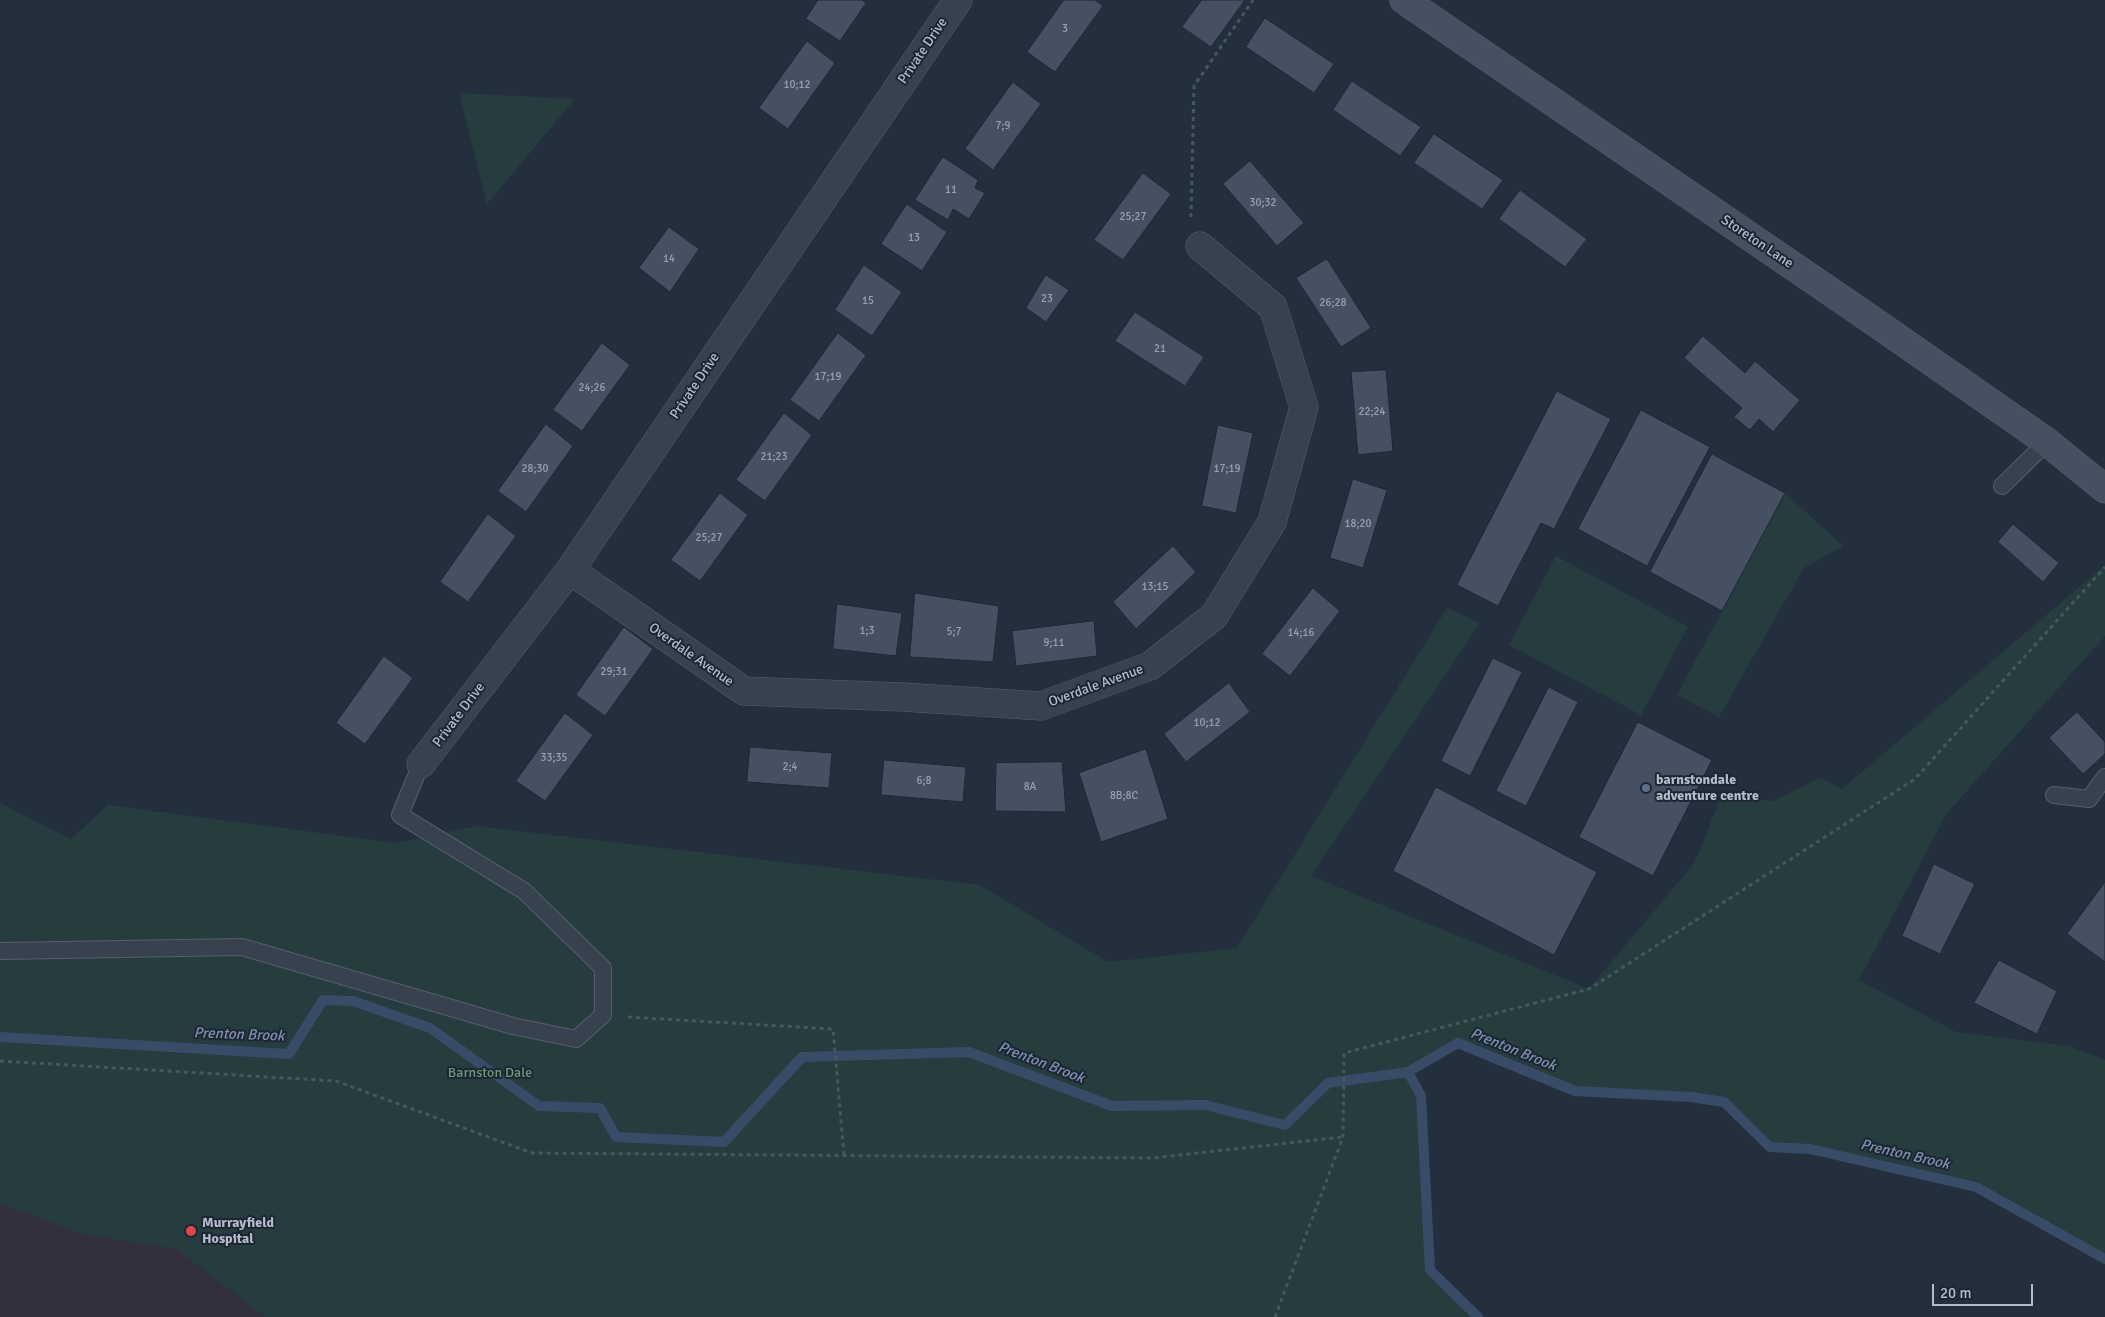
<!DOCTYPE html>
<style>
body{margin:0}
#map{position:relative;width:2105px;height:1317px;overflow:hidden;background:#242f3e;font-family:Signika,sans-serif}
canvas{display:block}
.scale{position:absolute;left:1932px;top:1284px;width:101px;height:22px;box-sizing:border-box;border:2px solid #b4bcc9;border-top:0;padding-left:6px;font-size:15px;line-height:18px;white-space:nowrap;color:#b4bcc9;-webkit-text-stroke:4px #1d2633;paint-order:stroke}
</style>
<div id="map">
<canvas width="2105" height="1317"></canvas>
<div class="scale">20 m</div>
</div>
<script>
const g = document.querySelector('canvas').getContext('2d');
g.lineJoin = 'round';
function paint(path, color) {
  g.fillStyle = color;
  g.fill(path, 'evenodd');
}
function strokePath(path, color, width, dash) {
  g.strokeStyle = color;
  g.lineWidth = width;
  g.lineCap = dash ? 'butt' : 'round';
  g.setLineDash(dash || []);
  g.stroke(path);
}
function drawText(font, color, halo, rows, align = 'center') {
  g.font = font + ' Signika,sans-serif';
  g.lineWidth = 4;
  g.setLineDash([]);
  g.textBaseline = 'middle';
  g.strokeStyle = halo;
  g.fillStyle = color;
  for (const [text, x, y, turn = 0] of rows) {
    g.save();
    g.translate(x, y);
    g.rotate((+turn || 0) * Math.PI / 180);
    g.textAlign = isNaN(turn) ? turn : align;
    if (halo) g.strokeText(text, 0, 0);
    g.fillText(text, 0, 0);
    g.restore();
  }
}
const medical = new Path2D(`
 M0,1091L561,1317H0Z`);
const green = new Path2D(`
 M459,93L575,99L487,204Z
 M1785,493L1843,546L1804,568L1719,717L1677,695Z
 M1556,556L1688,627L1641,715L1509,645Z
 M2105,565V636L1947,813L1859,980L1956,1032L2069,1046L2105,1060V1259L1976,1187L1810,1149L1770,1147L1724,1102L1691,1097L1575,1091L1458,1043L1408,1072L1421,1096L1430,1270L1478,1317H266L177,1249L83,1234L0,1203V803L71,839L108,805L396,843L476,826L980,885L1108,962L1237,948L1447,608L1480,623L1311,876L1589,989L1695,862L1721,797L1773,801L1820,778L1842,789Z`);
const stream = new Path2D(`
 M0,1037L289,1054L323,1000L353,1001L430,1028L539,1106L600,1108L616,1137L724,1142L802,1057L969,1052L1112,1106L1205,1105L1285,1125L1328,1083L1408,1072L1458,1043L1575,1091L1691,1097L1724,1102L1770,1147L1810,1149L1976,1187L2105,1259
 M1408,1072L1421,1096L1430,1270L1478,1317`);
const building = new Path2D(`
 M818,0H862L866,3L840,41L806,19Z
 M1064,0H1095L1103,6L1055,72L1027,52Z
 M1202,0H1245L1211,47L1182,27Z
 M1265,18L1334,64L1314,93L1246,47Z
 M807,41L835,63L788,129L759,108Z
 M1352,81L1421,127L1400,156L1333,110Z
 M1013,82L1041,104L993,170L965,149Z
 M1434,134L1503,180L1482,209L1414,163Z
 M943,157L978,180L975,188L985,193L969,219L953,209L948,220L915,200Z
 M1250,161L1304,223L1277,246L1223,184Z
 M1143,173L1171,194L1123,260L1094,240Z
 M1520,190L1587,239L1565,267L1499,219Z
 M907,204L947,232L922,271L881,244Z
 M669,227L699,249L670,292L639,268Z
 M1327,259L1371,328L1341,347L1296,278Z
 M864,265L902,292L872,336L835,310Z
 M1046,275L1069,290L1046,322L1026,308Z
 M1135,312L1204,357L1185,386L1115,341Z
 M838,333L866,355L819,421L790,400Z
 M1703,336L1745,373L1755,361L1800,400L1773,432L1759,419L1750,430L1734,417L1742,408L1684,358Z
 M602,343L630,365L582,431L553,410Z
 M1386,370L1393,451L1358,455L1351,372Z
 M1557,391L1611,419L1554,529L1541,523L1498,606L1457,585Z
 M1641,410L1710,447L1647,566L1578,529Z
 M784,413L812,435L765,501L736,480Z
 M546,424L573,446L526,512L498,491Z
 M1218,425L1253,433L1236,513L1202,506Z
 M1712,454L1785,493L1722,611L1650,572Z
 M1353,479L1387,490L1363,568L1330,558Z
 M720,493L748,515L700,581L671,560Z
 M488,514L516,536L468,602L440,582Z
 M2013,524L2059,563L2043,582L1998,542Z
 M1173,546L1196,572L1136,629L1113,602Z
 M1313,588L1340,611L1290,676L1262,654Z
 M915,593L999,606L993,662L910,657Z
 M837,604L902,613L896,656L833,649Z
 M1094,621L1097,656L1016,666L1012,631Z
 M624,627L653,649L605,716L576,695Z
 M384,656L413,678L365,744L336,723Z
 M1493,658L1522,672L1470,776L1441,761Z
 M1229,683L1250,712L1186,762L1164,734Z
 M1549,687L1578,702L1526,806L1496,791Z
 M2077,712L2105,742V754L2083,774L2049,738Z
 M565,713L593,735L545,801L516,781Z
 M1638,722L1712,760L1653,876L1579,837Z
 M750,747L832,753L829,788L747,782Z
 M1146,749L1168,819L1101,842L1079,773Z
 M884,760L966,767L963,802L881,795Z
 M1062,762L1066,812L995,811L996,763Z
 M1436,787L1597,872L1554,955L1393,871Z
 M1934,864L1975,884L1940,954L1902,936Z
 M2105,882V962L2067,934Z
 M1999,960L2057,991L2037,1034L1974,1003Z`);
const path = new Path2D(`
 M1191,217L1194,86L1253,0
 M628,1017L833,1029L844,1155
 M0,1061L336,1081L532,1153L1152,1158L1343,1137
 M1275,1317L1343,1137L1344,1053L1589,989L1915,779L2105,567`);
const lane = new Path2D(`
 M2002,486L2047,442
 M2054,795L2089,799L2105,777
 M0,951L242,947L513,1026L576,1039L603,1015V968L524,891L400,815L421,764`);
const street = new Path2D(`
 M570,570L744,691L903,697L1041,706L1150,666L1214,616L1272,522L1304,407L1273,307L1200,246
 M421,764L570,570L958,0`);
const secondary = new Path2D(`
 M1404,0L1869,318L2047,442L2105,489`);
const markers = [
 [1646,788,5,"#5c6f8a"],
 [191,1231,6,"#e0444e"]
];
const numberNames = [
 ["3",1065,29],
 ["10;12",797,85],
 ["7;9",1003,126],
 ["11",951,190],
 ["30;32",1263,203],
 ["25;27",1133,217],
 ["13",914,238],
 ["14",669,259],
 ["23",1047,299],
 ["15",868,301],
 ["26;28",1333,303],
 ["21",1160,349],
 ["17;19",828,377],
 ["24;26",592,388],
 ["22;24",1372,412],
 ["21;23",774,457],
 ["28;30",535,469],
 ["17;19",1227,469],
 ["18;20",1358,524],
 ["25;27",709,538],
 ["13;15",1155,587],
 ["1;3",867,631],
 ["5;7",954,632],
 ["14;16",1301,633],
 ["9;11",1054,643],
 ["29;31",614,672],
 ["10;12",1207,723],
 ["33;35",554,758],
 ["2;4",790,767],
 ["6;8",924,781],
 ["8A",1030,787],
 ["8B;8C",1124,796]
];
const streetNames = [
 ["Private Drive",923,51,-56],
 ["Storeton Lane",1757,242,34],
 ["Private Drive",695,386,-56],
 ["Overdale Avenue",691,655,35],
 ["Overdale Avenue",1096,686,-20],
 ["Private Drive",459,715,-53]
];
const poiNames = [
 ["barnstondale",1656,780],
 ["adventure centre",1656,796],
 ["Murrayfield",202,1223],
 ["Hospital",202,1239]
];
const parkNames = [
 ["Barnston Dale",490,1073]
];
const waterNames = [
 ["Prenton Brook",239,1035,2],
 ["Prenton Brook",1513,1050,22],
 ["Prenton Brook",1041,1063,21],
 ["Prenton Brook",1905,1155,13]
];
paint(medical, '#32303f');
paint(green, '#263c3f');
strokePath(stream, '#394c67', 10);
paint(building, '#455162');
strokePath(building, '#1f2835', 1);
strokePath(lane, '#565f6c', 18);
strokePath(street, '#565f6c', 29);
strokePath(secondary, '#565f6c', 29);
strokePath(path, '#44595c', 3, [4, 4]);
strokePath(lane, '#38414e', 16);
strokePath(street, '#38414e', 28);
strokePath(secondary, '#465061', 28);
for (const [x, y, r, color] of markers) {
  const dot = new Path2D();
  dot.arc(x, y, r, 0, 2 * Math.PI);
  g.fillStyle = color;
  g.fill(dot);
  strokePath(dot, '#1d2633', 2);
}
drawText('11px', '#98a1af', null, numberNames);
drawText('14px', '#b4bcc9', '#1d2633', streetNames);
drawText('bold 14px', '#b4bcc9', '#1d2633', poiNames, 'left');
drawText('14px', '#6b9a76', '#1d2633', parkNames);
drawText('italic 15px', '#7c92b1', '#1d2633', waterNames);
</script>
